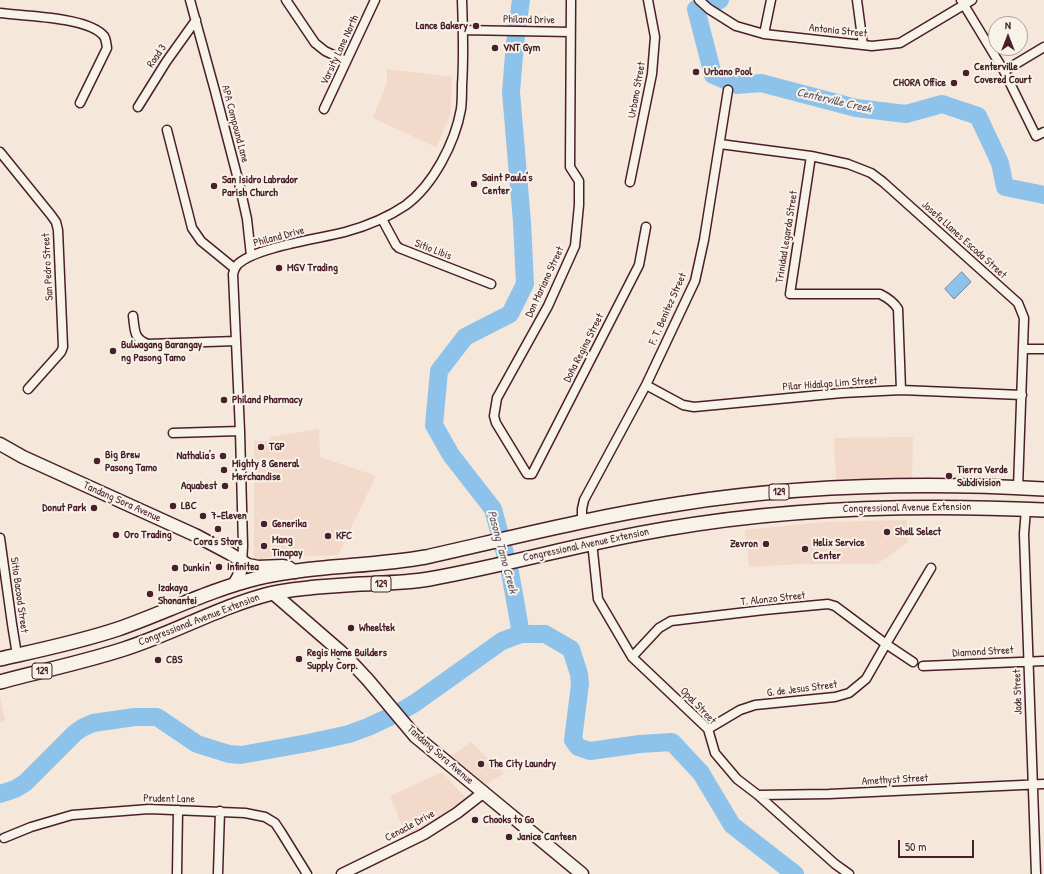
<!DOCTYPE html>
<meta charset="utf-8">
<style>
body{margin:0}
#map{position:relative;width:1044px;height:874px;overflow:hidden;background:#f5e7da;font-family:"Patrick Hand",sans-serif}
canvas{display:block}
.north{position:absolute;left:988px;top:16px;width:40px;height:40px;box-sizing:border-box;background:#f7f3e8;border:1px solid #b29e9c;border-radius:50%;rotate:0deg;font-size:11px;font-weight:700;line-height:16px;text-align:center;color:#4a1f2b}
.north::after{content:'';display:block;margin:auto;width:14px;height:18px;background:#4a1f2b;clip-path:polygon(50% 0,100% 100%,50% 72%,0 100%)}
.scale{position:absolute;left:898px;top:840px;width:76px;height:18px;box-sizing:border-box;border:2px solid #4a1f2b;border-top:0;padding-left:5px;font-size:12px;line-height:14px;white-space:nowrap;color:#4a1f2b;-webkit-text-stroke:3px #f7f3e8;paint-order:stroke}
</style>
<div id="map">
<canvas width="1044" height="874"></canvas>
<div class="north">N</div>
<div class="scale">50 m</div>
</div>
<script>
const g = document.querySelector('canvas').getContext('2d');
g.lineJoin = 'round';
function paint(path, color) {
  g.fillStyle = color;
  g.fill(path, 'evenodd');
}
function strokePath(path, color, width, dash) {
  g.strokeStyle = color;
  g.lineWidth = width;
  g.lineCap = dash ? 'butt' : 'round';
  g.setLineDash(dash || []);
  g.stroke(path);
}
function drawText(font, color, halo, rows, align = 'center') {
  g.font = font + ' "Patrick Hand",sans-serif';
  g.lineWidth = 4;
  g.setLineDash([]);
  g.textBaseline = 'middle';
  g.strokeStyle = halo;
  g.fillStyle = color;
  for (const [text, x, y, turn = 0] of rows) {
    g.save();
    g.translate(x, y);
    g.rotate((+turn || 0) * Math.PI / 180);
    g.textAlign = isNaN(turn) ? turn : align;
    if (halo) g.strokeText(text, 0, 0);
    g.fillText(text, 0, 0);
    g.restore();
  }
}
const built = new Path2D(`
 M387,69L452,77L450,115L436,147L373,118L387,83Z
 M319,429L320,457L376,476L338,555L270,557L254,561V441H268L270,437Z
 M913,437L912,478L836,480L834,438Z
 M907,520V543L877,564H800L749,567L745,530L824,522Z
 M0,697L5,720L0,722Z
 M471,742L504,773L486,785L452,756Z
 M442,772L472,805L407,837L390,796Z`);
const water = new Path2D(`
 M962,272L971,282L954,299L945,289Z`);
const river = new Path2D(`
 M712,4L720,0
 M696,9L713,75L737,85L761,83L856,108L906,114L942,104L978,116L1000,163L1005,187L1044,195
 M521,634L510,572L493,509L451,455L434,425L439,371L465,337L510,314L525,284L522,222L511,92L515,43L521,0
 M0,794L15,789L25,783L75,733L82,728L93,723L135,717H157L197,744L229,754L241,755L308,743L349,734L368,727L398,713L415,703L502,641L521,634H545L571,649L579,674L580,684L573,740L578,747L590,751L640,744L672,742L701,773L732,825L795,874`);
const minor = new Path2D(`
 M190,0L215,91L239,183L247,219L251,256
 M286,0L315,43L325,51L346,61
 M571,0L570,167L579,181V205L575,246L548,306L497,398L494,416L496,423L527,474H532L639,265L646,227
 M699,0L709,9L736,26L764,34L872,46L900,43L972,0
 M857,0L863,45
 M961,0L1004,71L1036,136L1044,132
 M0,13C25,16 84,17 102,34C106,37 106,42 107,48L80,103
 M463,30L570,32
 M764,34L771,0
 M1004,71L1044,47
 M138,107L166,62L196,20
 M324,109L375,0
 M167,130L192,228L201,241L234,268
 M720,144L811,156L848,164L871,173L883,182L1018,303L1024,318L1018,488
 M0,152L51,215L56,222L58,230L63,347L61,352L28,389
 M811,156L790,294H880C888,298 894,302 898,309L901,390
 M630,182L652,74L655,37L648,0
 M382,219L396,245L399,248L491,284
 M133,316C135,329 133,339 148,344L236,341
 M1024,349H1044
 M646,385L683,405L694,407L842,393L901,390L1022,395
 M173,433L240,431
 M1026,509L1024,534L1036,874
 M582,522V509L584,500L646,385L695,281L704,240L728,90
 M0,538L12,624L17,655
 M592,542L598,599L632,657L708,729L715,753L737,779L758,795L835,864L849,874
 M242,563L243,546L240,431L233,274C234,270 235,267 238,264C257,247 318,239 345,232C367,226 387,218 406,205C433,185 455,143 461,109C462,102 462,93 462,85C464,57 463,28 462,0
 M632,657L659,628L671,621L764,610L828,604L835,606L886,644L913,662
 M923,666L1044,661
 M708,729L740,710L755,705L835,697L849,693L866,679L886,644L931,568
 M758,795L829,794L1044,784
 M4,838L31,827L72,815L149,809L245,813L265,817L275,823L281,832L307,874
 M218,873L220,811
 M177,874L178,810`);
const tertiary = new Path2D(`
 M342,874L424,834L457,813L484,792`);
const secondary = new Path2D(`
 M0,444L23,457L195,535L229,553L248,565L258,567L282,566L288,567L295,572
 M234,585L239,576L242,563
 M273,593L341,652L354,665L368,680L415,736L582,874`);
const primary = new Path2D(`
 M0,659C40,650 79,642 118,629C164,613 209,590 258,578C313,565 370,567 426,557C510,538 593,517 678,504C799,485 922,482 1044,489
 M0,682C41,671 84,662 124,649C174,633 219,607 269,594C285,590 301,589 317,587C331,586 346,585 360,584C383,583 406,583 429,579C508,565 586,542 665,529C790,507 917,504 1044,510`);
const markers = [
 [476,26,4,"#4a1f2b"],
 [495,48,4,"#4a1f2b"],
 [696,72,4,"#4a1f2b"],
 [966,73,4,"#4a1f2b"],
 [954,83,4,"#4a1f2b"],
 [474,184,4,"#4a1f2b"],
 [214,186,4,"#4a1f2b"],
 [279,268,4,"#4a1f2b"],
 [113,351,4,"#4a1f2b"],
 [224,400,4,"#4a1f2b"],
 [261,447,4,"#4a1f2b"],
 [223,456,4,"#4a1f2b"],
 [97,461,4,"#4a1f2b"],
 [224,470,4,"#4a1f2b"],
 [949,476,4,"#4a1f2b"],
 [225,486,4,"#4a1f2b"],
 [173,506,4,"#4a1f2b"],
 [94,508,4,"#4a1f2b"],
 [203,516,4,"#4a1f2b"],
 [264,524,4,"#4a1f2b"],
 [218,529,4,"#4a1f2b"],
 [887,532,4,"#4a1f2b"],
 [116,535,4,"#4a1f2b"],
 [328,536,4,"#4a1f2b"],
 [766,544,4,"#4a1f2b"],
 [264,546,4,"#4a1f2b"],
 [805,549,4,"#4a1f2b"],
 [219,567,4,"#4a1f2b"],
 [175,568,4,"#4a1f2b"],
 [150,594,4,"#4a1f2b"],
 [351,628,4,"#4a1f2b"],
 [299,659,4,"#4a1f2b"],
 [158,660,4,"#4a1f2b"],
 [481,764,4,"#4a1f2b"],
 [475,820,4,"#4a1f2b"],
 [509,837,4,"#4a1f2b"]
];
const shields = [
 [779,492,20],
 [381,584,20],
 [42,671,20]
];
const shieldNames = [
 ["129",779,492],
 ["129",381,584],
 ["129",42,671]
];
const streetNames = [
 ["Philand Drive",529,20,1],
 ["Antonia Street",838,31,6],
 ["Varsity Lane North",340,50,-65],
 ["Road 3",157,56,-56],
 ["Urbano Street",637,90,-80],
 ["APA Compound Lane",235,124,75],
 ["Philand Drive",279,237,-15],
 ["Trinidad Legarda Street",787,237,-81],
 ["Josefa Llanes Escoda Street",964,240,42],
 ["Sitio Libis",433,250,21],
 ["San Pedro Street",48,267,-93],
 ["Don Mariano Street",545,282,-65],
 ["F. T. Benitez Street",668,309,-66],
 ["Doña Regina Street",584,348,-63],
 ["Pilar Hidalgo Lim Street",830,384,-4],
 ["Tandang Sora Avenue",122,502,24],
 ["Congressional Avenue Extension",907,508,-1],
 ["Congressional Avenue Extension",586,545,-12],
 ["Sitio Bacood Street",19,595,82],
 ["T. Alonzo Street",773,599,-6],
 ["Congressional Avenue Extension",199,620,-21],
 ["Diamond Street",983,652,-3],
 ["G. de Jesus Street",802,689,-7],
 ["Jade Street",1018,692,-92],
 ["Opal Street",698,706,46],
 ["Tandang Sora Avenue",440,755,41],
 ["Amethyst Street",895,780,-3],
 ["Prudent Lane",169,799,1],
 ["Cenacle Drive",410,826,-28]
];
const poiNames = [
 ["Lance Bakery",468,26,"right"],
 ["VNT Gym",503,48],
 ["Centerville",974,67],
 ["Covered Court",974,80],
 ["Urbano Pool",704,72],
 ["CHORA Office",946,83,"right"],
 ["Saint Paula's",482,178],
 ["Center",482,191],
 ["San Isidro Labrador",222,180],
 ["Parish Church",222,193],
 ["MGV Trading",287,268],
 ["Bulwagang Barangay",121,345],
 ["ng Pasong Tamo",121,358],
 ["Philand Pharmacy",232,400],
 ["TGP",269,447],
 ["Big Brew",105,455],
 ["Pasong Tamo",105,468],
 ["Nathalia's",215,456,"right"],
 ["Mighty 8 General",232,464],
 ["Merchandise",232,477],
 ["Tierra Verde",957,470],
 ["Subdivision",957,483],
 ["Aquabest",217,486,"right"],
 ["LBC",181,506],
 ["Donut Park",86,508,"right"],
 ["7-Eleven",211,516],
 ["Generika",272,524],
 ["Shell Select",895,532],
 ["Oro Trading",124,535],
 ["KFC",336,536],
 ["Mang",272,540],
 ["Tinapay",272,553],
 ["Cora's Store",218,542,"center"],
 ["Helix Service",813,543],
 ["Center",813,556],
 ["Zevron",758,544,"right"],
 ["Infinitea",227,567],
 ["Dunkin'",183,568],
 ["Izakaya",158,588],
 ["Shonantei",158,601],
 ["Wheeltek",359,628],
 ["Regis Home Builders",307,653],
 ["Supply Corp.",307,666],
 ["CBS",166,660],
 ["The City Laundry",489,764],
 ["Chooks to Go",483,820],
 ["Janice Canteen",517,837]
];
const waterNames = [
 ["Centerville Creek",834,101,13],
 ["Pasong Tamo Creek",502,552,75]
];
paint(built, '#f3d9c9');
paint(water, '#8dc3eb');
strokePath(water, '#72819e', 1);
strokePath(river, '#8dc3eb', 18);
strokePath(minor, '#4a1f2b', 11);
strokePath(tertiary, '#4a1f2b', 13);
strokePath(secondary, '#4a1f2b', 15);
strokePath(primary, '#4a1f2b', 16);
strokePath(minor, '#f7f3e8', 8);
strokePath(tertiary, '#f7f3e8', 10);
strokePath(secondary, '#f7f3e8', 12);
strokePath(primary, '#f7f3e8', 13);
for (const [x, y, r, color] of markers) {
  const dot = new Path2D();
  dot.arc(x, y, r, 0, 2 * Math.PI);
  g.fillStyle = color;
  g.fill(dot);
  strokePath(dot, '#f7f3e8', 1.5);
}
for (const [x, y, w] of shields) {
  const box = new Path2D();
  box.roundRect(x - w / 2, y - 8, w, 16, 3);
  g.fillStyle = '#f7f3e8';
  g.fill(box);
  strokePath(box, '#4a1f2b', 1);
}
drawText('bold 10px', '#4a1f2b', null, shieldNames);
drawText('11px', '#4a1f2b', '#f7f3e8', streetNames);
drawText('bold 11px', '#4a1f2b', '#f7f3e8', poiNames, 'left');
drawText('italic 12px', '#5e5065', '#f7f3e8', waterNames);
</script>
